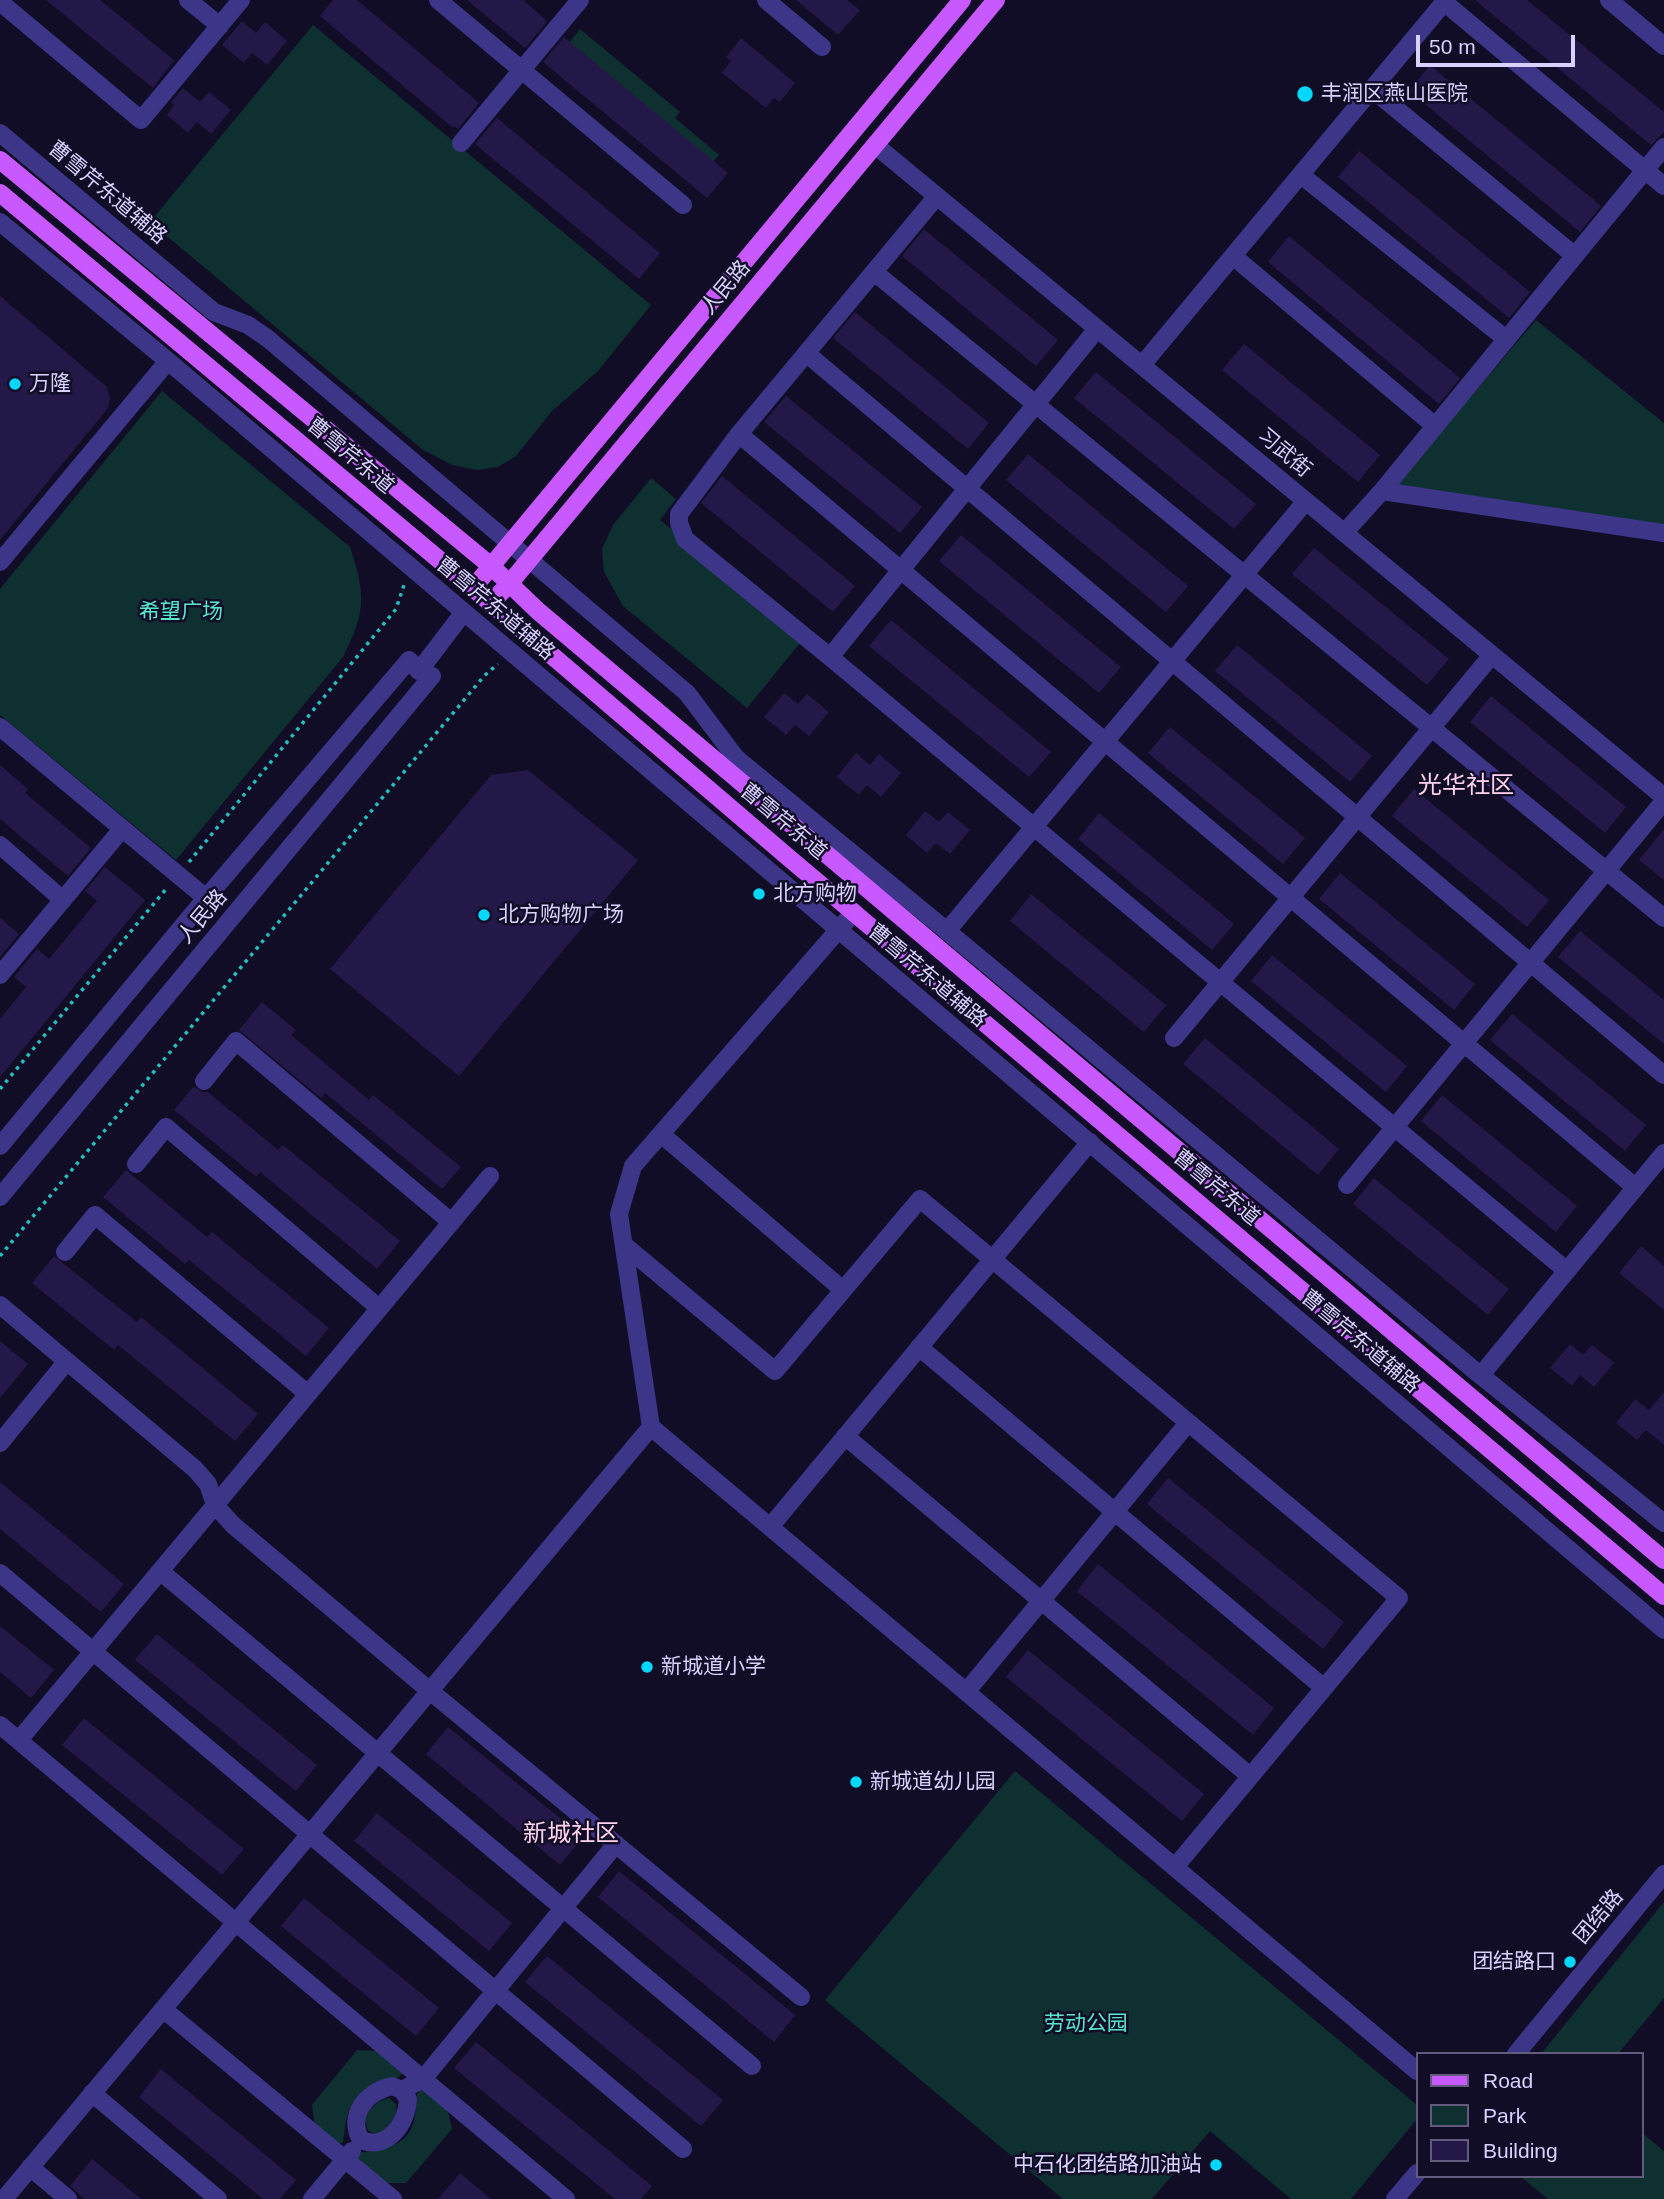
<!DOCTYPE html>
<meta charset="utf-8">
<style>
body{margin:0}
#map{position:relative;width:1664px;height:2199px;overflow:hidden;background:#120d26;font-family:Arial,sans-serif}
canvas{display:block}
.legend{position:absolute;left:1416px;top:2052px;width:228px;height:126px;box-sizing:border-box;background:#120d26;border:2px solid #625b7d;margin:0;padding:9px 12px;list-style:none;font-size:21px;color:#d9d1ff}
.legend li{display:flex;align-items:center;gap:14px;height:35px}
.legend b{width:35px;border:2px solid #625b7d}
.scale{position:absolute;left:1416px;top:35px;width:159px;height:32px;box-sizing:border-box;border:4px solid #d9d1ff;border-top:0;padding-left:9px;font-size:21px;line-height:24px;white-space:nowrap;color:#d9d1ff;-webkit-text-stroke:5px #120d26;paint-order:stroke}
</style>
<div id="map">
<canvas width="1664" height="2199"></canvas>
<ul class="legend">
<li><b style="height:9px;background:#c858ff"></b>Road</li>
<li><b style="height:19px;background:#0f3030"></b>Park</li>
<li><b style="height:19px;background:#241848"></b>Building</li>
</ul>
<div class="scale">50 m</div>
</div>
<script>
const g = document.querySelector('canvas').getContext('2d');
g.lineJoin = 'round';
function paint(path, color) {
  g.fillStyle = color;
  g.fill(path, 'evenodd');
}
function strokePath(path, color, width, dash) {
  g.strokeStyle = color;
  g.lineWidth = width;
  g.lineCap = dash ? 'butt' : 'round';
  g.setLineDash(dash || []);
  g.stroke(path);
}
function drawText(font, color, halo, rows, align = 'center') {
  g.font = font + ' Arial,"Noto Sans SC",sans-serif';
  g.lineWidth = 5;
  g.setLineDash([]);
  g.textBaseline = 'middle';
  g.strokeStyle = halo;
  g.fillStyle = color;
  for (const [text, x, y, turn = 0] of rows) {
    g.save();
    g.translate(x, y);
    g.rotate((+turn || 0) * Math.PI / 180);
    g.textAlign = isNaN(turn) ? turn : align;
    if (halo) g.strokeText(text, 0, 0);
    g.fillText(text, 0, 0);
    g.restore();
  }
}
const green = new Path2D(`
 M313,25L651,305L598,371L552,411L516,456L498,467L477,470L452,465L422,449L150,222Z
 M580,29L680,112L675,118L719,155L712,163L568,44Z
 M1536,320L1664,423V538L1383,499Z
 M162,391L350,547C366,596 366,611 343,657L176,860L0,715V589Z
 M651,478L676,499L660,520L804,638L747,708L623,606L604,572L602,549L613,525Z
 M1015,1771L1417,2105V2119L1351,2199H1291L1210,2131L1152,2199H1063L825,2000Z
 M1664,1902V1998L1618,2054H1541Z
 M357,2050L380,2051L405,2071C398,2079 392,2081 381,2085C349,2097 347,2109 343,2142L336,2145L315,2127L312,2105Z
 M424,2086L447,2107L452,2129L406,2183H383L354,2159L357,2153C401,2147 416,2142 417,2094Z
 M389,2098L396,2104L397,2114L384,2132L376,2134L368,2131L364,2116L379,2101Z
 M1641,2132L1664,2151V2199H1548L1520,2176H1641Z`);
const building = new Path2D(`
 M46,0H100L174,60L153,88Z
 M333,0H357L479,103L458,129L454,126L452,127L320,16Z
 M467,0H523L546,20V23L525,48Z
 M796,0H847L860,10L838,35Z
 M1475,0H1527L1664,112V132L1651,145Z
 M242,21L256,33L265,22L287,41L267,65L252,53L244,63L222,45Z
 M564,37L728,173L707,198L543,62Z
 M741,38L795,83L780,102L774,98L766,108L722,73L731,61L726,57Z
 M1430,65L1601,206L1580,232L1409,91Z
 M183,88L200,102L209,92L231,110L211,134L197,122L188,133L167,115L174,105L171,102Z
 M497,118L660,253L639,279L475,144Z
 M1359,151L1530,292L1509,318L1338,177Z
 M924,229L1058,340L1036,366L902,256Z
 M1289,236L1460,378L1439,404L1268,262Z
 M0,296L107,387L110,399L108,408L0,540Z
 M855,312L989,423L968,449L833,338Z
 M1244,344L1380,455L1358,482L1222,370Z
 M1096,372L1256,504L1234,529L1074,398Z
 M786,396L922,507L900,533L764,422Z
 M1028,454L1188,586L1166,612L1006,480Z
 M722,476L855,586L833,612L701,503Z
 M961,535L1121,667L1099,693L939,561Z
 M1314,548L1449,659L1427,685L1292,574Z
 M891,620L1051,752L1029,777L869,646Z
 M1237,645L1372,756L1350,782L1215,671Z
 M784,693L798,704L807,694L829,712L809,736L795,725L786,735L764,717Z
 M1491,696L1626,807L1605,833L1470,722Z
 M1170,727L1305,838L1283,864L1148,753Z
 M856,753L870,765L879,754L901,773L881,797L867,785L859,795L837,777Z
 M0,765L28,789L25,793L91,848L68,876L0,819Z
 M528,770L638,860L459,1076L330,969L491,775Z
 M1414,789L1549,900L1527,927L1392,816Z
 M925,811L939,822L948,812L970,830L950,854L936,843L927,853L906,835Z
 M1099,813L1234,924L1212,950L1078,839Z
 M1664,829V880L1639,860Z
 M105,867L145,900L0,1077V1019L26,987L14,977L37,949L49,959L97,901L85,891Z
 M1340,873L1475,984L1454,1010L1319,899Z
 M1031,894L1166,1005L1144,1032L1010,921Z
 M0,918L19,934L0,957Z
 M1580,931L1664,1000V1044L1558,957Z
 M1272,955L1407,1066L1386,1092L1251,981Z
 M262,1002L296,1030L291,1035L369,1100L373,1095L461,1167L442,1189L325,1093L321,1098L239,1030Z
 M1512,1014L1646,1125L1625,1151L1490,1040Z
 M1205,1038L1339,1149L1318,1175L1183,1064Z
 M194,1086L202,1092H208L278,1150L283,1145L400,1241L377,1269L260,1172L256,1177L174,1110Z
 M1442,1095L1577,1206L1556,1232L1421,1121Z
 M126,1170L207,1237L212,1232L329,1328L306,1356L189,1260L185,1264L103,1197Z
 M1374,1178L1509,1289L1488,1315L1353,1204Z
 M1641,1246L1664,1266V1310L1619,1273Z
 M54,1256L137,1322L141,1317L258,1414L235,1441L118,1345L114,1350L32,1283Z
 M0,1341L28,1364L0,1398Z
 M1570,1344L1583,1355L1592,1345L1614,1363L1594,1387L1580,1375L1572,1386L1550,1368Z
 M1664,1392V1445L1646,1430L1637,1440L1616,1423L1635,1399L1649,1410Z
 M1168,1478L1344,1622L1323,1649L1147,1504Z
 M0,1482L124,1584L101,1612L0,1529Z
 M1098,1564L1274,1708L1253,1735L1077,1591Z
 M0,1626L54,1670L31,1698L0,1672Z
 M157,1634L317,1765L296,1791L135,1660Z
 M1028,1650L1204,1794L1182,1821L1006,1677Z
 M84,1718L244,1849L222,1875L62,1745Z
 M448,1727L583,1837L560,1865L426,1754Z
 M377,1813L512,1923L489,1951L354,1841Z
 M619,1871L795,2015L774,2042L598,1897Z
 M304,1898L439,2008L416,2036L281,1926Z
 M547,1956L723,2100L701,2126L525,1982Z
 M476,2042L652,2186L641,2199H615L454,2068Z
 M161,2069L296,2180L280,2199H263L139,2097Z
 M92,2159L141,2199H84L78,2193L70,2186Z
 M460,2173L491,2199H438Z`);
const path = new Path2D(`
 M189,862L396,609L404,585
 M0,1089L166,889
 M0,1256L484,676L498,664`);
const minor = new Path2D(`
 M188,0L220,26
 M438,0L683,205
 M766,0L822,47
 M1609,0L1664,46
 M0,2L141,120L241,0
 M1444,2L1664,186
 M1372,89L1575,256
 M0,133L214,312L248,325L267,338L687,693L736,758L947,931L1474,1370L1664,1523
 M461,143L580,0
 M875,145L1664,797
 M1301,175L1506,339
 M937,196L739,434L679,514V523L685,539L830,657L1567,1271
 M0,222L168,361L1664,1630
 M1233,256L1435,426
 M874,272L1664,918
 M806,353L1664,1075
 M1142,365L1446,0
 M739,434L1635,1187
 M1382,491L1664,533
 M1344,533L1382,491L1664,147
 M0,562L168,361
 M830,657L1097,329
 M419,671L464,612
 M0,727L206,898
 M0,845L63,900
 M854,912L633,1166L619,1214L651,1427L1417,2071
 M947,931L1306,501
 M0,975L122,829
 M1174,1038L1492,655
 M204,1081L236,1041L451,1222
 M661,1134L843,1290
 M0,1146L206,898L409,660L419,671L432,676L0,1197
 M136,1164L166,1127L379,1308
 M1347,1185L1664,801
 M624,1245L775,1371L920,1199L1399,1598L1175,1867
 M65,1252L95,1215L308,1394
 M0,1305L195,1469L208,1484L215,1505L233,1525L430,1691L801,1997
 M919,1347L1324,1688
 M1481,1375L1664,1153
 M845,1436L1250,1776
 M0,1443L67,1361
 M770,1527L1090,1142
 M160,1571L752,2066
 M0,1573L683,2149
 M966,1692L1188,1423
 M0,1725L566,2199
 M19,1740L490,1176
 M163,2009L393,2199
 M1516,2054L1664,1874
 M392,2086L402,2090L408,2099C407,2124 387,2151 361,2140C347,2115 366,2092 392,2086Z
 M402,2090L423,2079L616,1844
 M92,2093L218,2199
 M30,2167L68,2199
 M4,2199L651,1427
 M312,2199L352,2151
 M1395,2199L1417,2173`);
const major = new Path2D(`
 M0,160L491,566L538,611L1664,1560
 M0,193L473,588L789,858L1664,1596
 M473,588L962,0
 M490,604L509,584L996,0`);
const markers = [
 [1305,94,9,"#00d7fc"],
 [15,384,7,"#00d7fc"],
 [759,894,7,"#00d7fc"],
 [484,915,7,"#00d7fc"],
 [647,1667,7,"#00d7fc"],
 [856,1782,7,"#00d7fc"],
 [1570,1962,7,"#00d7fc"],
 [1216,2165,7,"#00d7fc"]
];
const poiNames = [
 ["丰润区燕山医院",1321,94],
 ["万隆",29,384],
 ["北方购物",773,894],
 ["北方购物广场",498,915],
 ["新城道小学",661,1667],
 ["新城道幼儿园",870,1782],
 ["团结路口",1556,1962,"right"],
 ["中石化团结路加油站",1202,2165,"right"]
];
const streetNames = [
 ["曹雪芹东道辅路",107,193,40],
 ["人民路",726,288,-50],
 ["习武街",1284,453,40],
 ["曹雪芹东道",350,456,40],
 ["曹雪芹东道辅路",495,609,40],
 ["曹雪芹东道",783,822,40],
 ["人民路",203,917,-50],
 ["曹雪芹东道辅路",927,976,40],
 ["曹雪芹东道",1216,1188,40],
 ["曹雪芹东道辅路",1360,1342,40],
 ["团结路",1599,1917,-50]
];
const parkNames = [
 ["希望广场",181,612],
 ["劳动公园",1086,2024]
];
const quarterNames = [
 ["光华社区",1466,786],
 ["新城社区",571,1834]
];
paint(green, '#0f3030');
paint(building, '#241848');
strokePath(path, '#26bfbd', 3.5, [3.5, 5]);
strokePath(minor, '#3c3588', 18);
strokePath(major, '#c858ff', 18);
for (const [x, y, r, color] of markers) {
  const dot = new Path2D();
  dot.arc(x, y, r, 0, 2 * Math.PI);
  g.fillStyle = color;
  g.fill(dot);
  strokePath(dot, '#120d26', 2.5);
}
drawText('21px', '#d9d1ff', '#120d26', poiNames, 'left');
drawText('21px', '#d9d1ff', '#120d26', streetNames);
drawText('21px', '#55e8ca', '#120d26', parkNames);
drawText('24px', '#ffd3ed', '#120d26', quarterNames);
</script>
